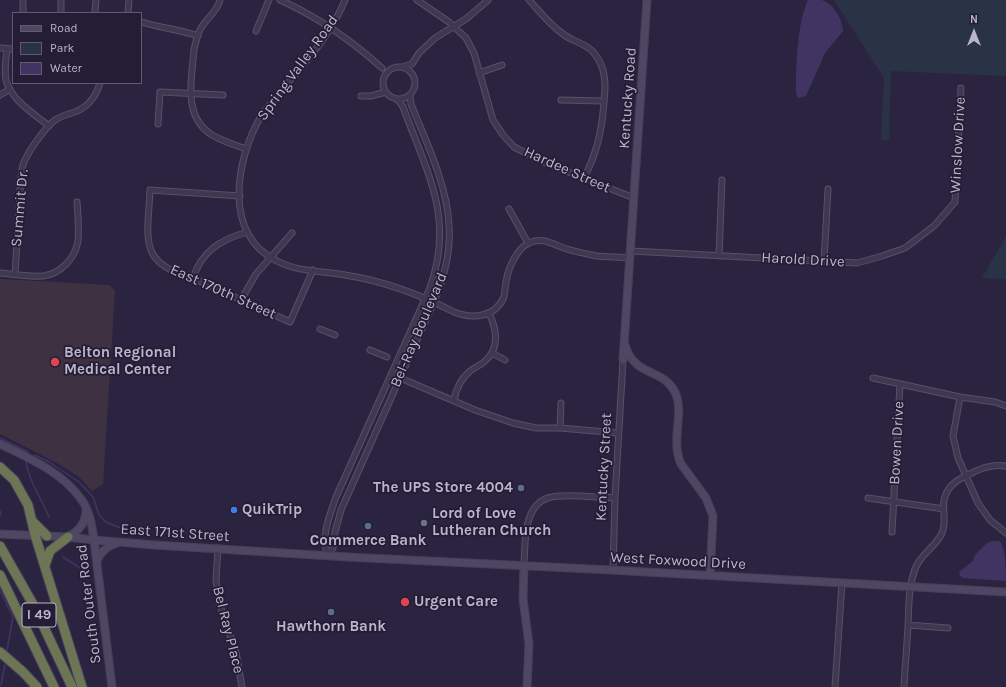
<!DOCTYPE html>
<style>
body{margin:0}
#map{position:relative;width:1006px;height:687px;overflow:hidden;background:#2b2440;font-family:Karla,sans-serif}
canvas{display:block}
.legend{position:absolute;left:12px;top:12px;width:130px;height:72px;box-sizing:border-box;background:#241d35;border:1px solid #605a71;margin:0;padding:5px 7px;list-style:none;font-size:12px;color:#bbb5cb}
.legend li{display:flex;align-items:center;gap:8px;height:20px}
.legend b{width:20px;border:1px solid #605a71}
.north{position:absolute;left:954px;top:12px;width:40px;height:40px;-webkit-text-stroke:3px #241d35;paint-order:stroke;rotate:0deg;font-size:11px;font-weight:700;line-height:16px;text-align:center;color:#bbb5cb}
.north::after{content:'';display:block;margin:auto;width:14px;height:18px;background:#bbb5cb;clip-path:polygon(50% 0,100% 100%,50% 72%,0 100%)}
</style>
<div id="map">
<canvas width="1006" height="687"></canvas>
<ul class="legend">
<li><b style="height:5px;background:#4f4663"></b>Road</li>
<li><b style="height:11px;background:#2a3346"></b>Park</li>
<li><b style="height:11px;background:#413463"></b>Water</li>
</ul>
<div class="north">N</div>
</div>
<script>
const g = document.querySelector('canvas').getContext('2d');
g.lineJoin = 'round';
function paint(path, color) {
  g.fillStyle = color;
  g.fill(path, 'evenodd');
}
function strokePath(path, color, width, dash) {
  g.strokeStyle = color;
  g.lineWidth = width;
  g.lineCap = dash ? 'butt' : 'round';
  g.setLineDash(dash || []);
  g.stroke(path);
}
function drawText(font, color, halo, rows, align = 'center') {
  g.font = font + ' Karla,sans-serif';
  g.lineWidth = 3.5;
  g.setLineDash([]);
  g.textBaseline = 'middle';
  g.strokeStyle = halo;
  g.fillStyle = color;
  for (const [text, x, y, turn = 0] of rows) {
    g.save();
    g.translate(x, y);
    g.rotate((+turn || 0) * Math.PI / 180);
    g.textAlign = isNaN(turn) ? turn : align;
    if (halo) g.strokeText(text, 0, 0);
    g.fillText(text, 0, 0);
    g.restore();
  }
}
const medical = new Path2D(`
 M0,279L109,285L115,290L103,484L92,491L79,477L59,464L0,434Z`);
const green = new Path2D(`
 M834,0H1006V76L891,71L889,140H881L884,78Z
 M1006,236V279L982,278Z`);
const water = new Path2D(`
 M808,0C812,0 817,0 821,0C833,2 843,20 843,31L825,53L806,96L798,98L796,93C796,67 797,23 808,0Z
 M993,541C994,541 998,541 999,541C1006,545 1006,572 1006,581L963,578L960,576L959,572L973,561L975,555L987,543Z`);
const stream = new Path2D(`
 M0,438L28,452
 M35,455L49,462L79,482L93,497L99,515L106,522L123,529L143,533
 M26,462C30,484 41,497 49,517
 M0,511L1,515
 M63,557L88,573
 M0,591L13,617L7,650
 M1,685L5,664`);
const street = new Path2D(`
 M220,0C217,12 207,18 201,28C197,35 196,42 194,49C192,79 182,116 212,135C222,141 235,145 246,149
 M280,0C318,17 351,40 382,68
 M345,0C327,45 289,78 261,116C236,159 222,234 277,261C298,272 322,271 345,275C384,281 419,294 454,312C472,319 495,318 504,297C505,292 505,287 506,282C508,269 516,249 529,243C542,236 554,245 567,249C576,252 587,254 597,256C608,257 619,257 630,258
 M417,0L449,22L466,38L474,53L493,120L503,135L514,147L546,163L634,198
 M529,0C540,12 550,25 563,34C573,42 586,43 594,53C606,67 606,85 604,102C602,130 597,153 584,178
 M23,13V0
 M61,13V0
 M95,13L96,0
 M128,13L129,0
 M142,22C160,28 179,29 198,36
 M256,31L269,0
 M0,48L13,49
 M7,49C6,59 4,70 6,80C11,100 34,114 49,126
 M383 83a16 16 0 1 1 32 0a16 16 0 1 1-32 0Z
 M402,67L412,64L419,53L435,38L466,19L488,0
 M479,73L502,65
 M0,95L10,89
 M361,96H371L386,92
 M561,100L604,101
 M158,124L160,92L223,95
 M240,196L150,190C148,237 137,264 193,278L290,322L313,270
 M509,209L528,243
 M631,251L857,263L882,256L905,248L934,226L955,202L961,88
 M719,256L722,180
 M824,261L828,189
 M0,273C14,274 29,277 43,276C60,274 75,259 78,241C79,229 78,214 77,202
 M15,274L21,177C22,172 22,166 24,162C30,149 44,129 55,120C61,116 68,114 75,112C88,107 96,96 100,83
 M193,278C202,251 220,240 247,232
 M241,300L256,274L292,233
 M320,329L335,335
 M370,350L387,357
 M492,353L505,360
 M391,374L475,410L513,423L536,428H560L618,433
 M873,378L960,397L995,402L1006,406
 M960,397L953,436L958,458L978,503L990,520L1006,533
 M454,400C456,390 460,380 468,373C473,368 479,366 484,362C500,349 497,330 489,313
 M560,428L561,403
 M868,498L944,509
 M892,532L900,384
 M218,548L216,580L219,603L236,652L242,687
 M328,555L333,548L335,532L341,510L434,302C444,278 451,252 449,225C447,184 426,142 411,104L410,96
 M328,555C320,537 330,515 336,497L430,288C455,217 427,173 403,107L399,101L396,99
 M524,565C525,551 524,533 529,519C537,493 559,495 581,496C592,497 603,497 615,498
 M613,570L615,498L623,360L625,358
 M908,625L948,628
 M835,687L842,583
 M904,687C905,667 907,646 908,626C909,607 908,588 915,569C920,554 936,547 942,533C947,521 942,511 944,500C947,487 955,481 966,476C979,469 990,464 1006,466`);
const secondary = new Path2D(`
 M625,345C635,378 662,367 675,392C685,413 670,440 681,464L706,498L713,516L710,575
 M623,360L647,0
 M0,444C29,458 62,472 81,499C90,511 92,526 94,540L112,687
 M0,534L68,537L94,540L155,545L348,557L611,570L1006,592
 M68,537C79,531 86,523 86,510
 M97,560C102,551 106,547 117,543
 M524,565L523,599L529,644L527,687`);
const highway = new Path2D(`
 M0,467L14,480L28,505L35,535L82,687
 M32,521L47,536
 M0,546L34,606L72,687
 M45,565L50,551L68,537
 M0,575L54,687
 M0,652L23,672L37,687`);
const markers = [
 [55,362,5,"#e0444e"],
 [521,488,4,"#5c6f8a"],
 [234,510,4,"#3f7fe0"],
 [424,523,4,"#6b7280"],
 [368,526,4,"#5c6f8a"],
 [405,602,5,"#e0444e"],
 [331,612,4,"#5c6f8a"]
];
const shields = [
 [39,615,34]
];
const shieldNames = [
 ["I 49",39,615]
];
const streetNames = [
 ["Spring Valley Road",298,68,-54],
 ["Kentucky Road",628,98,-86],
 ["Winslow Drive",958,145,-87],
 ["Hardee Street",567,170,24],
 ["Summit Dr.",20,208,-85],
 ["Harold Drive",803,260,3],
 ["East 170th Street",223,292,24],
 ["Bel-Ray Boulevard",419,330,-67],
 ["Bowen Drive",897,443,-87],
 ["Kentucky Street",604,467,-87],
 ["East 171st Street",175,533,4],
 ["West Foxwood Drive",678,561,3],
 ["South Outer Road",89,604,-97],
 ["Bel Ray Place",228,630,76]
];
const poiNames = [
 ["Belton Regional",64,353],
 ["Medical Center",64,370],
 ["The UPS Store 4004",513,488,"right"],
 ["QuikTrip",242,510],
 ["Lord of Love",432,514],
 ["Lutheran Church",432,531],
 ["Commerce Bank",368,541,"center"],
 ["Urgent Care",414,602],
 ["Hawthorn Bank",331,627,"center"]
];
paint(medical, '#3e3141');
paint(green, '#2a3346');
paint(water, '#413463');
strokePath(stream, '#413463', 1.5);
strokePath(street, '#575068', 7);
strokePath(secondary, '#453f56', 9);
strokePath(highway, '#474058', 11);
strokePath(street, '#3f3850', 5);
strokePath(secondary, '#4f4663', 7);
strokePath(highway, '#6c7655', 9);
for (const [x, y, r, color] of markers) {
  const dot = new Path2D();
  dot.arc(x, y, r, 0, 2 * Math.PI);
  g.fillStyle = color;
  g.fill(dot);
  strokePath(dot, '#241d35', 1.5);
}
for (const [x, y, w] of shields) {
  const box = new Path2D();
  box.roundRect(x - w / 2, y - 12, w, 24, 3);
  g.fillStyle = '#241d35';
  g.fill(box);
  strokePath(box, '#bbb5cb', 1);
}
drawText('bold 14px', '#bbb5cb', null, shieldNames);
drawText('15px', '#bbb5cb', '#241d35', streetNames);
drawText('bold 15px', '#bbb5cb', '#241d35', poiNames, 'left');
</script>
